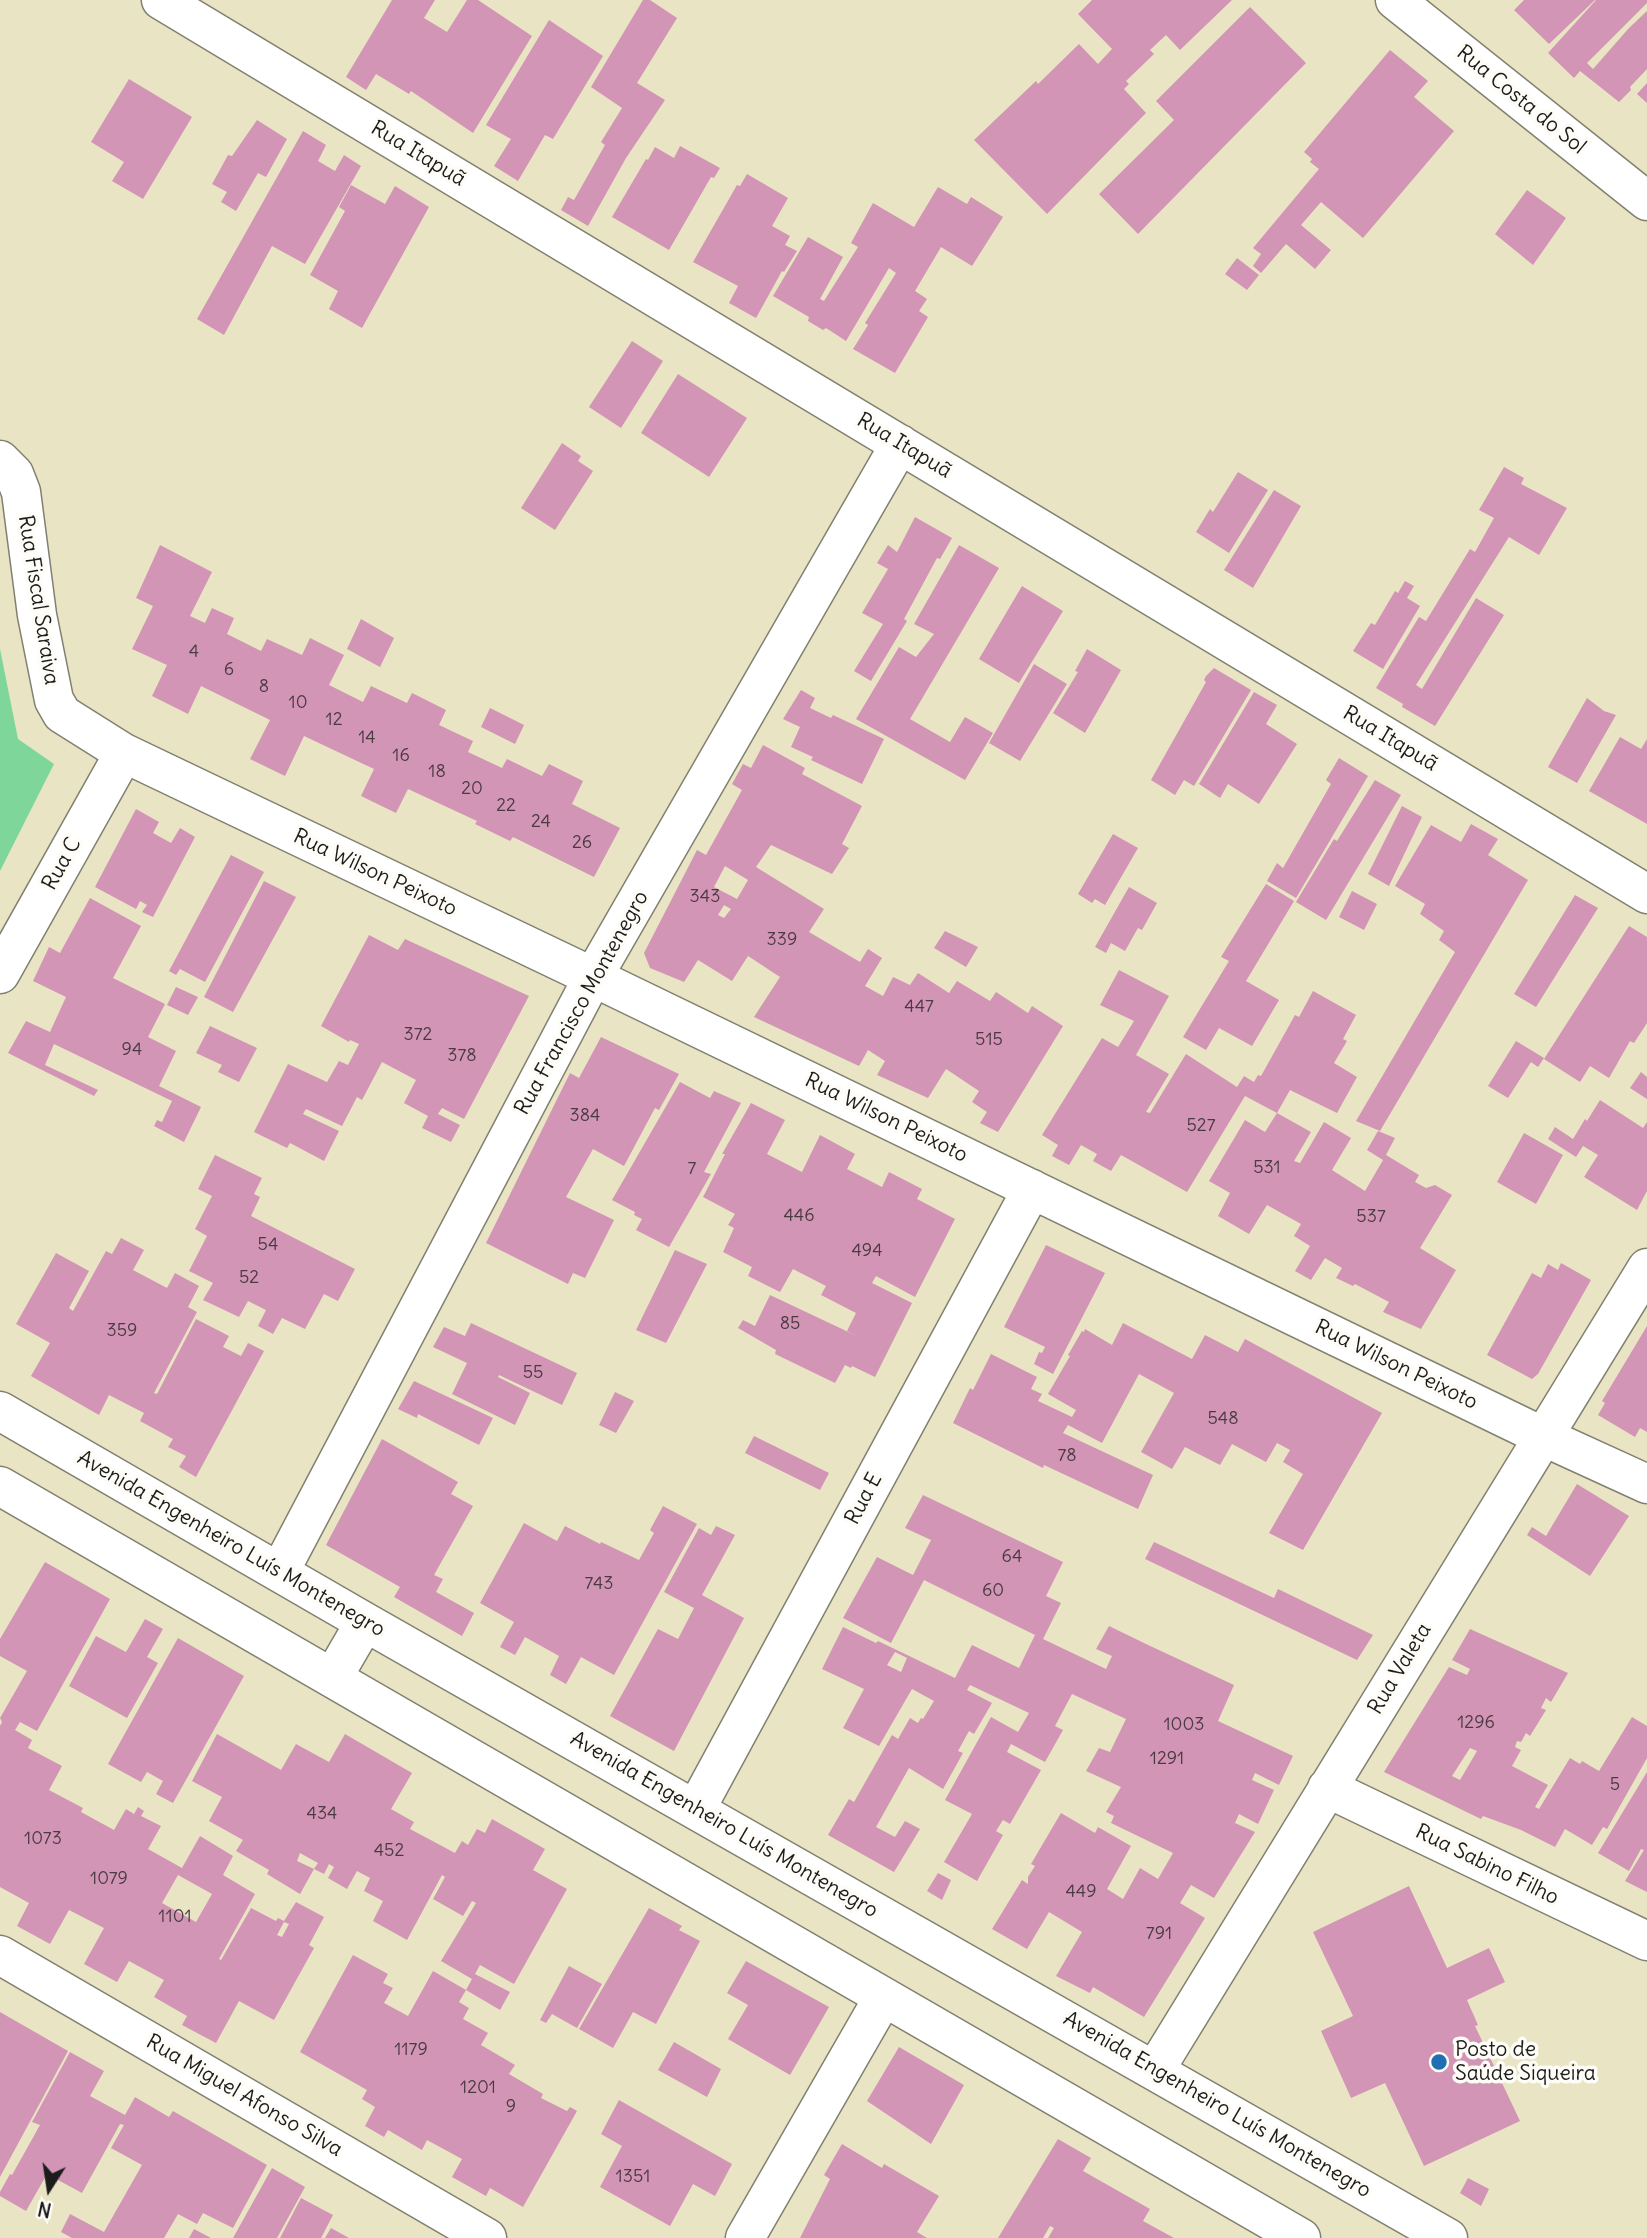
<!DOCTYPE html>
<meta charset="utf-8">
<style>
body{margin:0}
#map{position:relative;width:1647px;height:2238px;overflow:hidden;background:#e9e4c4;font-family:Delius,sans-serif}
canvas{display:block}
.north{position:absolute;left:14px;top:2154px;width:70px;height:70px;-webkit-text-stroke:5px #fdfcf7;paint-order:stroke;rotate:192deg;font-size:19px;font-weight:700;line-height:28px;text-align:center;color:#1c1c1c}
.north::after{content:'';display:block;margin:auto;width:24px;height:32px;background:#1c1c1c;clip-path:polygon(50% 0,100% 100%,50% 72%,0 100%)}
</style>
<div id="map">
<canvas width="1647" height="2238"></canvas>
<div class="north">N</div>
</div>
<script>
const g = document.querySelector('canvas').getContext('2d');
g.lineJoin = 'round';
function paint(path, color) {
  g.fillStyle = color;
  g.fill(path, 'evenodd');
}
function strokePath(path, color, width, dash) {
  g.strokeStyle = color;
  g.lineWidth = width;
  g.lineCap = dash ? 'butt' : 'round';
  g.setLineDash(dash || []);
  g.stroke(path);
}
function drawText(font, color, halo, rows, align = 'center') {
  g.font = font + ' Delius,sans-serif';
  g.lineWidth = 7;
  g.setLineDash([]);
  g.textBaseline = 'middle';
  g.strokeStyle = halo;
  g.fillStyle = color;
  for (const [text, x, y, turn = 0] of rows) {
    g.save();
    g.translate(x, y);
    g.rotate((+turn || 0) * Math.PI / 180);
    g.textAlign = isNaN(turn) ? turn : align;
    if (halo) g.strokeText(text, 0, 0);
    g.fillText(text, 0, 0);
    g.restore();
  }
}
const green = new Path2D(`
 M0,649L18,739L54,764L0,871Z`);
const building = new Path2D(`
 M392,0H435L424,18L447,32L467,0H478L532,36L473,133L411,91L409,94L376,74L366,90L346,77Z
 M643,0H650L677,18L637,83L665,100L626,158L588,226L561,210L568,197L574,200L605,145L601,142L622,108L591,87Z
 M1092,0H1232L1180,50L1166,35L1150,50L1154,54L1126,81L1129,84L1124,89L1146,113L1047,214L974,140L1036,81L1038,84L1079,44L1098,64L1112,49L1078,14Z
 M1524,0H1595L1549,44L1514,10Z
 M1596,0H1647V3L1587,63L1593,69L1629,28L1647,11V69L1630,87L1631,90L1619,102L1580,71L1574,78L1548,53Z
 M1250,7L1306,63L1138,234L1099,194L1174,120L1156,101Z
 M549,20L603,56L553,139L545,135L518,181L494,166L511,139L486,125Z
 M1390,50L1428,81L1414,97L1454,131L1363,238L1321,202L1301,225L1331,250L1315,269L1286,244L1261,273L1253,266L1261,254L1253,248L1319,169L1310,162L1312,159L1304,152Z
 M129,79L192,117L143,199L112,181L124,162L91,142Z
 M1647,83V103L1637,94Z
 M257,120L287,139L266,177L258,173L236,211L221,202L227,192L212,184L228,155L232,156Z
 M303,131L326,145L318,161L335,171L344,155L361,166L305,264L272,246L224,335L197,319Z
 M680,146L720,168L714,178L711,177L669,250L612,217L646,159L648,160L655,147L674,158Z
 M747,174L788,198L772,226L790,236L785,245L797,251L784,272L782,271L756,318L729,303L738,286L693,262L737,185L740,186Z
 M351,185L385,204L395,186L429,207L362,328L329,309L338,291L310,275L345,211L339,207Z
 M938,187L967,204L971,197L1003,217L972,266L941,247L915,291L927,299L919,311L928,317L895,373L853,349L868,325L865,323L896,273L889,268L846,341L826,328L823,330L808,321L809,317L773,296L808,237L843,257L820,299L824,301L858,247L851,243L873,203L914,227Z
 M1527,190L1566,218L1533,265L1495,234Z
 M1237,258L1259,275L1247,290L1225,274Z
 M632,341L663,361L621,428L589,407Z
 M678,374L747,418L709,477L641,433Z
 M562,443L581,456L578,461L593,471L555,530L521,508Z
 M1504,467L1524,478L1521,484L1567,508L1539,555L1509,537L1416,685L1422,689L1476,598L1504,615L1435,726L1402,707L1403,704L1376,688L1419,617L1426,621L1470,549L1475,552L1494,518L1479,510Z
 M1238,472L1268,490L1229,553L1196,532L1210,509L1213,512Z
 M1274,490L1301,506L1253,588L1224,570Z
 M915,517L952,538L940,559L937,558L904,619L907,621L871,681L854,671L883,624L862,613L888,569L877,563L888,545L897,552Z
 M160,545L212,572L190,616L205,623L212,608L234,618L227,634L261,651L267,639L302,655L310,638L344,655L329,685L363,702L371,686L407,703L412,693L446,710L439,725L473,741L468,752L502,768L507,759L542,776L549,764L583,781L572,804L620,828L594,877L513,837L510,841L475,824L477,821L408,789L396,813L361,796L374,769L304,736L285,776L250,759L270,720L201,686L188,714L152,696L167,665L132,649L153,606L136,598Z
 M959,545L999,568L910,719L950,742L965,717L993,733L965,780L856,719L899,647L916,657L934,634L914,624Z
 M1405,581L1414,586L1407,598L1420,606L1383,669L1353,651L1371,623L1375,625L1395,591L1398,593Z
 M1022,586L1063,611L1019,683L979,659Z
 M361,619L394,638L380,667L347,649Z
 M1087,649L1121,670L1085,733L1053,713L1078,672L1075,671Z
 M1034,664L1067,684L1020,761L989,743Z
 M1214,668L1251,690L1194,786L1184,780L1175,795L1151,780L1206,682L1204,680L1206,676Z
 M801,690L815,698L810,708L831,718L833,715L884,739L862,784L811,760L813,757L791,747L800,727L783,719Z
 M1254,692L1277,705L1266,724L1297,744L1259,804L1228,784L1220,798L1199,784Z
 M1587,698L1604,711L1616,715L1577,783L1548,767Z
 M490,708L524,725L515,744L481,727Z
 M1620,737L1641,749L1647,739V824L1589,791Z
 M763,745L805,768L802,774L862,806L842,844L849,848L832,874L771,845L756,867L824,909L809,932L860,962L868,949L882,958L865,986L883,996L893,977L910,985L918,973L949,993L957,981L990,1001L996,992L1028,1013L1032,1006L1063,1026L998,1132L980,1123L987,1112L972,1102L979,1091L946,1069L928,1098L877,1075L885,1061L868,1050L859,1066L754,1017L780,977L748,956L732,981L698,960L684,982L650,968L644,953L697,850L706,855L742,790L732,784L743,764L751,768ZM725,866L748,880L737,899L714,887ZM724,905L731,909L724,918L718,915Z
 M1339,758L1368,776L1296,898L1267,881L1277,863L1283,868L1331,784L1326,780Z
 M1375,780L1401,795L1326,920L1296,902L1334,839L1337,841Z
 M1402,806L1422,817L1389,886L1368,874Z
 M136,809L159,822L153,833L171,843L180,828L195,837L153,917L142,912L147,905L140,901L136,909L95,887Z
 M1471,824L1498,839L1488,855L1528,880L1380,1131L1356,1121L1455,952L1439,940L1444,931L1420,914L1425,904L1395,886L1431,825L1461,842Z
 M1113,834L1138,848L1105,905L1095,899L1092,903L1078,894Z
 M231,855L264,872L205,982L180,969L176,975L169,971Z
 M264,881L296,897L233,1012L204,997Z
 M1266,884L1294,901L1246,981L1279,1000L1252,1046L1219,1028L1206,1050L1183,1037L1229,961L1221,957Z
 M1129,887L1157,903L1142,930L1138,928L1125,951L1111,943L1106,953L1095,947Z
 M1352,891L1377,904L1364,930L1339,917Z
 M1575,895L1598,908L1536,1007L1514,994Z
 M90,898L141,926L113,978L165,1004L148,1037L176,1051L159,1086L201,1107L184,1142L154,1126L157,1120L162,1122L172,1101L54,1044L45,1065L98,1090L94,1096L8,1053L26,1021L50,1032L66,997L33,981L49,947L60,953Z
 M1629,926L1647,937V1023L1634,1043L1630,1041L1609,1078L1590,1066L1580,1082L1544,1059Z
 M945,931L978,947L966,967L934,948Z
 M369,935L398,950L405,939L529,996L464,1119L442,1108L438,1114L460,1125L451,1142L422,1128L428,1116L404,1103L416,1080L382,1062L362,1100L357,1097L342,1126L306,1109L303,1114L339,1131L324,1161L290,1143L287,1148L254,1132L288,1064L327,1082L339,1061L348,1065L359,1044L350,1040L349,1042L321,1026Z
 M1119,970L1169,996L1136,1055L1169,1074L1146,1112L1150,1113L1186,1054L1237,1087L1244,1076L1254,1082L1258,1075L1261,1076L1295,1015L1299,1017L1313,991L1356,1015L1343,1039L1347,1041L1334,1063L1357,1077L1337,1113L1290,1090L1277,1113L1311,1132L1294,1161L1300,1163L1324,1122L1351,1138L1332,1170L1365,1191L1383,1160L1367,1150L1378,1131L1395,1138L1386,1155L1419,1175L1415,1182L1426,1188L1435,1185L1452,1195L1420,1248L1456,1270L1421,1329L1383,1312L1389,1302L1355,1284L1353,1286L1336,1278L1342,1268L1325,1258L1311,1280L1295,1271L1310,1246L1294,1236L1301,1224L1267,1205L1249,1234L1218,1216L1230,1193L1209,1181L1245,1120L1265,1132L1277,1113L1245,1096L1187,1192L1121,1155L1111,1171L1093,1161L1097,1154L1081,1145L1069,1165L1052,1156L1058,1145L1042,1135L1102,1038L1118,1047L1134,1021L1100,1005Z
 M176,987L198,997L188,1015L167,1005Z
 M210,1026L257,1048L239,1082L218,1072L222,1065L196,1053Z
 M601,1037L679,1074L659,1110L655,1108L624,1166L593,1149L566,1197L614,1220L585,1278L573,1273L568,1284L486,1243L570,1073L579,1078Z
 M1516,1041L1544,1058L1538,1067L1531,1062L1508,1098L1488,1086Z
 M1641,1072L1647,1077V1099L1630,1088Z
 M680,1082L710,1098L714,1091L741,1103L704,1172L711,1174L669,1247L636,1230L642,1219L634,1215L635,1212L612,1200Z
 M1600,1100L1643,1128L1647,1122V1191L1637,1210L1584,1177L1598,1155L1583,1146L1576,1157L1548,1139L1555,1127L1573,1139L1585,1119L1587,1121Z
 M751,1103L785,1120L767,1154L802,1172L820,1135L855,1154L847,1169L882,1187L889,1172L922,1189L917,1199L955,1219L915,1297L876,1276L872,1283L912,1303L875,1377L852,1366L851,1368L845,1365L835,1383L775,1354L776,1350L738,1328L743,1320L755,1326L770,1295L859,1337L847,1331L856,1313L821,1295L826,1286L793,1269L780,1292L748,1276L752,1267L723,1252L734,1228L728,1225L735,1214L703,1197L725,1154H722Z
 M1524,1133L1563,1155L1536,1204L1497,1182Z
 M215,1155L262,1178L254,1194L260,1197L251,1216L355,1269L338,1301L324,1294L305,1329L282,1318L273,1334L258,1326L266,1310L248,1301L239,1317L203,1300L213,1283L189,1271L207,1236L195,1229L212,1196L198,1189Z
 M121,1238L144,1250L133,1270L167,1288L175,1273L199,1286L188,1307L197,1312L154,1393L157,1394L196,1319L229,1336L223,1347L241,1356L248,1343L264,1351L196,1477L179,1467L186,1456L168,1447L173,1439L140,1421L144,1413L109,1395L99,1415L31,1376L50,1343L16,1324L56,1253L89,1271L69,1308L73,1311L106,1251L112,1254Z
 M1046,1245L1105,1273L1053,1374L1034,1364L1039,1352L1042,1353L1045,1347L1004,1327Z
 M675,1250L707,1264L666,1343L636,1330Z
 M1561,1263L1591,1280L1538,1374L1532,1379L1487,1355L1532,1273L1541,1278L1548,1264L1558,1270Z
 M471,1323L577,1373L562,1405L499,1375L498,1377L530,1393L515,1425L452,1394L467,1363L433,1347L444,1327L465,1336Z
 M1123,1323L1192,1359L1205,1335L1238,1352L1245,1339L1382,1413L1303,1550L1269,1533L1303,1474L1283,1462L1290,1450L1277,1443L1266,1462L1232,1444L1220,1465L1185,1447L1172,1469L1141,1452L1174,1393L1139,1374L1102,1443L1068,1425L1063,1433L1153,1475L1138,1509L1044,1465L1043,1468L953,1423L970,1388L973,1390L991,1354L1037,1377L1031,1389L1042,1394L1038,1401L1072,1417L1076,1410L1048,1394L1070,1356L1068,1355L1082,1331L1084,1332L1085,1329L1112,1345Z
 M1647,1326V1432L1640,1428L1635,1437L1598,1415L1605,1403L1602,1401Z
 M414,1381L493,1418L479,1445L418,1414L417,1418L398,1409Z
 M615,1392L634,1401L616,1433L599,1425Z
 M754,1436L829,1473L820,1490L745,1453Z
 M382,1439L458,1482L451,1494L473,1506L434,1575L443,1579L436,1592L474,1613L462,1636L394,1597L400,1587L326,1545Z
 M1577,1484L1629,1516L1590,1576L1527,1535L1532,1527L1546,1536Z
 M923,1495L1063,1562L1046,1596L1061,1603L1043,1639L1106,1669L1112,1656L1096,1649L1109,1626L1146,1644L1234,1685L1218,1721L1293,1756L1279,1785L1255,1773L1252,1780L1274,1790L1258,1824L1239,1814L1235,1823L1255,1832L1214,1898L1191,1885L1180,1903L1205,1918L1144,2017L1093,1987L1090,1993L1056,1976L1082,1932L1049,1912L1027,1949L992,1929L1022,1880L1028,1884V1877L1035,1866L1031,1864L1061,1813L1095,1833L1098,1827L1131,1846L1107,1889L1123,1899L1140,1868L1158,1879L1173,1853L1111,1823L1114,1816L1106,1812L1121,1787L1086,1771L1099,1748L1110,1752L1126,1719L1072,1694L1055,1726L1063,1730L1045,1762L1011,1744L1007,1752L1041,1770L1010,1824L1003,1820L996,1831L1003,1835L977,1881L944,1862L972,1814L945,1800L991,1717L1018,1732L1029,1713L970,1685L967,1690L992,1703L974,1734L969,1731L958,1751L963,1753L943,1789L909,1768L876,1827L895,1837L905,1821L920,1829L894,1872L828,1835L849,1799L854,1802L892,1735L898,1739L910,1718L918,1723L921,1718L923,1719L934,1701L912,1689L879,1746L843,1728L864,1689L822,1669L843,1627L876,1643L878,1641L955,1678L972,1645L1019,1668L1035,1635L924,1580L891,1643L843,1618L877,1557L913,1575L931,1540L905,1528ZM895,1652L907,1658L901,1672L887,1665Z
 M663,1506L697,1524L614,1675L581,1657L566,1684L550,1675L559,1656L525,1637L515,1655L500,1647L514,1622L480,1603L524,1523L557,1541L565,1526L600,1544L601,1542L639,1560L654,1533L650,1530Z
 M716,1526L735,1535L702,1595L744,1618L674,1751L610,1716L658,1629L678,1639L694,1608L664,1592L699,1528L711,1535Z
 M1154,1542L1274,1598L1278,1589L1373,1635L1357,1660L1145,1559Z
 M45,1562L110,1599L37,1731L20,1722L15,1730L32,1740L28,1748L62,1766L49,1790L83,1808L81,1812L114,1830L126,1809L134,1814L138,1807L144,1811L141,1816L161,1826L148,1849L182,1868L200,1836L233,1856L223,1875L255,1894L219,1959L221,1960L251,1908L276,1921L278,1918L284,1921L296,1902L324,1917L309,1945L314,1948L274,2020L239,2001L216,2043L182,2025L187,2016L154,1997L164,1980L129,1961L117,1982L84,1964L104,1928L69,1910L50,1944L17,1926L29,1903L0,1887V1726L2,1722L0,1718L27,1671L0,1656V1639ZM178,1875L212,1894L196,1922L162,1903ZM284,1922L289,1924L282,1937L277,1935Z
 M145,1619L163,1629L147,1657L158,1663L127,1718L69,1686L96,1636L126,1652Z
 M1470,1629L1568,1673L1551,1702L1546,1698L1541,1708L1546,1710L1530,1736L1526,1733L1521,1742L1517,1741L1515,1747L1521,1750L1512,1766L1548,1785L1535,1807L1539,1809L1570,1758L1580,1764L1582,1761L1599,1771L1632,1717L1647,1726V1758L1607,1829L1603,1827L1592,1845L1565,1829L1555,1847L1521,1830L1483,1816L1481,1819L1384,1772L1449,1667L1467,1675L1470,1669L1452,1660ZM1470,1748L1477,1751L1460,1780L1452,1776Z
 M178,1638L244,1676L173,1803L156,1794L163,1781L147,1772L141,1782L108,1764Z
 M217,1734L281,1770L296,1744L329,1762L345,1734L412,1773L391,1809L414,1822L410,1829L455,1853L462,1841L468,1845L477,1829L485,1833L492,1819L545,1849L533,1870L567,1889L514,1984L480,1965L475,1974L510,1992L500,2010L466,1990L472,1979L441,1961L476,1903L472,1901L463,1916L433,1899L445,1877L442,1875L407,1940L373,1921L383,1901L364,1891L370,1878L357,1871L347,1889L328,1878L334,1867L329,1864L324,1874L314,1869L300,1894L267,1874L269,1870L236,1851L243,1840L209,1821L222,1797L192,1781ZM300,1853L318,1863L314,1869L297,1861Z
 M1647,1772V1892L1625,1881L1644,1850L1641,1849L1629,1871L1598,1853Z
 M938,1873L951,1880L942,1900L927,1891Z
 M1409,1886L1447,1968L1489,1948L1505,1982L1467,2000L1478,2025L1475,2026L1520,2121L1424,2166L1385,2083L1351,2098L1321,2031L1353,2016L1313,1932Z
 M649,1908L682,1926L679,1930L700,1941L656,2024L633,2012L613,2048L579,2029Z
 M353,1955L388,1974L383,1983L393,1988L384,2003L408,2016L433,1971L466,1990L459,2002L469,2008L463,2019L488,2033L481,2045L515,2065L509,2074L543,2094L541,2098L567,2111L570,2107L577,2111L523,2207L490,2188L486,2196L452,2177L462,2159L427,2140L422,2150L388,2130L384,2137L365,2126L375,2107L362,2099L367,2090L300,2052Z
 M746,1961L829,2007L790,2075L728,2039L748,2005L727,1993Z
 M569,1966L602,1984L577,2028L552,2014L546,2023L540,2020Z
 M0,2012L68,2051L0,2177Z
 M674,2042L721,2069L707,2097L658,2070Z
 M899,2047L964,2085L931,2144L867,2101Z
 M70,2052L104,2071L90,2096L125,2115L135,2097L169,2117L173,2111L267,2165L233,2228L203,2213L197,2224L178,2214L164,2238H72L61,2232L70,2214L104,2232L142,2165L111,2148L124,2125L120,2124L82,2193L47,2174L26,2211L0,2196V2192L10,2174L12,2175L40,2125L32,2122Z
 M619,2100L732,2164L715,2196L693,2184L670,2226L600,2187L622,2146L601,2134Z
 M1058,2139L1091,2158L1083,2171L1150,2209L1143,2221L1174,2238H1048L1054,2228L1050,2226L1043,2238H998Z
 M842,2144L882,2168L884,2164L939,2196L917,2232L927,2238H800L830,2179L824,2175Z
 M272,2168L305,2187L277,2238H233Z
 M1468,2178L1489,2189L1481,2206L1460,2193Z
 M301,2198L333,2215L321,2238H280Z
 M331,2228L349,2238H325Z
 M194,2229L211,2238H189Z`);
const street = new Path2D(`
 M161,0L1647,894
 M1395,0L1647,201
 M0,460L14,474L21,492L37,615L54,700L62,714L124,753L593,977L1542,1436L1647,1484
 M0,974L124,753
 M0,1411L365,1622L1448,2238
 M0,1486L1301,2238
 M280,1571L593,977L900,444
 M333,1677L365,1622
 M1327,1788L1647,1941
 M696,1809L1032,1189
 M0,1955L487,2238
 M1155,2070L1647,1268
 M745,2238L883,1998`);
const markers = [
 [1439,2062,9,"#1f6fb2"]
];
const numberNames = [
 ["4",194,652],
 ["6",229,670],
 ["8",264,687],
 ["10",298,703],
 ["12",334,720],
 ["14",367,738],
 ["16",401,756],
 ["18",437,772],
 ["20",472,789],
 ["22",506,806],
 ["24",541,822],
 ["26",582,843],
 ["343",705,897],
 ["339",782,940],
 ["447",919,1007],
 ["372",418,1035],
 ["515",989,1040],
 ["94",132,1050],
 ["378",462,1056],
 ["384",585,1116],
 ["527",1201,1126],
 ["531",1267,1168],
 ["7",692,1169],
 ["446",799,1216],
 ["537",1371,1217],
 ["54",268,1245],
 ["494",867,1251],
 ["52",249,1278],
 ["85",790,1324],
 ["359",122,1331],
 ["55",533,1373],
 ["548",1223,1419],
 ["78",1067,1456],
 ["64",1012,1557],
 ["743",599,1584],
 ["60",993,1591],
 ["1296",1476,1723],
 ["1003",1184,1725],
 ["1291",1167,1759],
 ["5",1615,1785],
 ["434",322,1814],
 ["1073",43,1839],
 ["452",389,1851],
 ["1079",109,1879],
 ["449",1081,1892],
 ["1101",175,1917],
 ["791",1159,1934],
 ["1179",411,2050],
 ["1201",478,2088],
 ["9",511,2107],
 ["1351",633,2177]
];
const streetNames = [
 ["Rua Costa do Sol",1521,100,39],
 ["Rua Itapuã",418,154,31],
 ["Rua Itapuã",904,446,31],
 ["Rua Fiscal Saraiva",38,600,81],
 ["Rua Itapuã",1390,739,31],
 ["Rua C",62,864,-61],
 ["Rua Wilson Peixoto",375,873,25],
 ["Rua Francisco Montenegro",582,1003,-61],
 ["Rua Wilson Peixoto",886,1118,26],
 ["Rua Wilson Peixoto",1396,1365,26],
 ["Rua E",864,1499,-62],
 ["Avenida Engenheiro Luís Montenegro",231,1544,30],
 ["Rua Valeta",1400,1669,-59],
 ["Avenida Engenheiro Luís Montenegro",724,1825,30],
 ["Rua Sabino Filho",1487,1865,26],
 ["Rua Miguel Afonso Silva",244,2096,30],
 ["Avenida Engenheiro Luís Montenegro",1217,2105,30]
];
const poiNames = [
 ["Posto de",1455,2050],
 ["Saúde Siqueira",1455,2074]
];
paint(green, '#7fd69a');
paint(building, '#d295b5');
strokePath(street, '#828070', 41);
strokePath(street, '#fff', 38);
for (const [x, y, r, color] of markers) {
  const dot = new Path2D();
  dot.arc(x, y, r, 0, 2 * Math.PI);
  g.fillStyle = color;
  g.fill(dot);
  strokePath(dot, '#fdfcf7', 2.5);
}
drawText('18px', '#4a3a42', null, numberNames);
drawText('21px', '#1c1c1c', '#fdfcf7', streetNames);
drawText('21px', '#1c1c1c', '#fdfcf7', poiNames, 'left');
</script>
